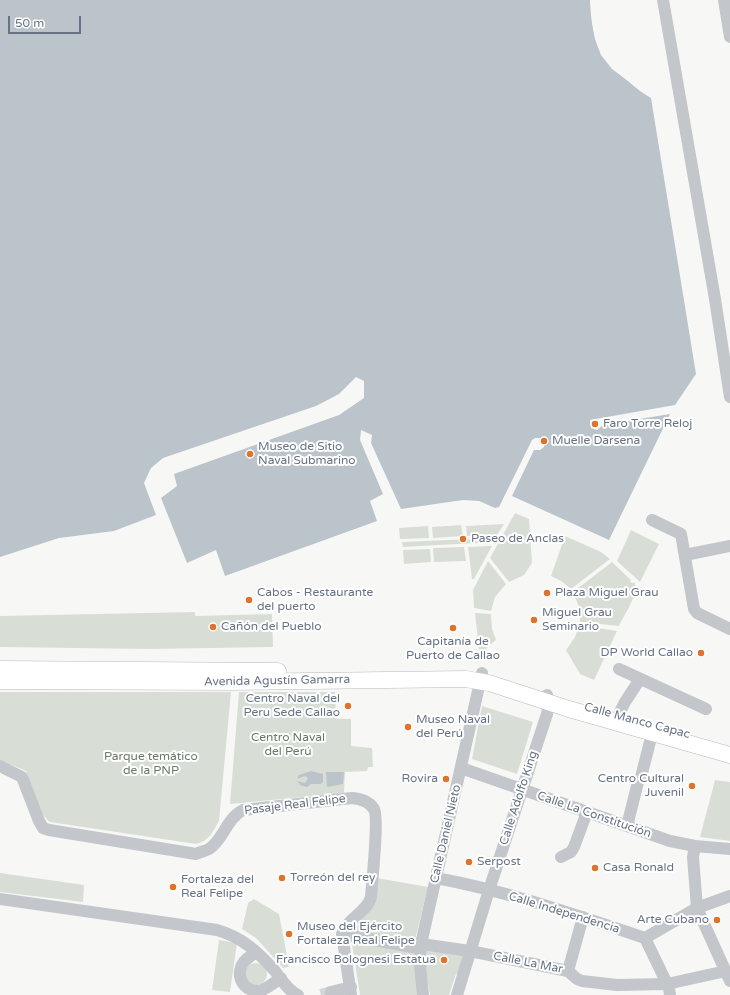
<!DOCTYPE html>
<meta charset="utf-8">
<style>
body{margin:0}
#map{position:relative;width:730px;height:995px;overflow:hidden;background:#f7f8f5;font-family:"Varela Round",sans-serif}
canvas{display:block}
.scale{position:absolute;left:8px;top:16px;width:73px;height:18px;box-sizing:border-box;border:2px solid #677385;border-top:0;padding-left:5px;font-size:12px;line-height:14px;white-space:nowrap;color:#677385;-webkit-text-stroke:3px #fff;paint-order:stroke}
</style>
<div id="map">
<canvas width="730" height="995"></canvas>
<div class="scale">50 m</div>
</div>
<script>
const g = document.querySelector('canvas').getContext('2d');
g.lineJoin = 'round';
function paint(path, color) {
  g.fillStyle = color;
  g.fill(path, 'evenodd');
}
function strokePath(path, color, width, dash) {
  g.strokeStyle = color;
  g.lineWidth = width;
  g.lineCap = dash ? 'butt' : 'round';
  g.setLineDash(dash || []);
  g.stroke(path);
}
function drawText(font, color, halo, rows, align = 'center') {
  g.font = font + ' "Varela Round",sans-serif';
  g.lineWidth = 4;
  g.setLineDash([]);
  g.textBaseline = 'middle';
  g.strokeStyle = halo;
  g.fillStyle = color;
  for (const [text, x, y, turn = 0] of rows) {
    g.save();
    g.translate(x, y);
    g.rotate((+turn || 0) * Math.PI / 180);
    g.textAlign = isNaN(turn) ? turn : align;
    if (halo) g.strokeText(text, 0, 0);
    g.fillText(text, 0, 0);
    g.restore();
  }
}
const green = new Path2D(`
 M515,513L529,519L532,563L524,575L509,582L490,558Z
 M504,524L497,535L467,536L466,526Z
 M461,525L463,536L433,538L432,527Z
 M428,526L429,538L400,539L399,528Z
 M631,530L659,544L640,582L617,561Z
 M565,536L601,552L610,559L571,589L561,581L551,576Z
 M496,538L494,542L403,547L402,542Z
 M492,546L474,579H472L468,547Z
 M464,547L466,561L434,562L433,548Z
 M430,549L431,562L404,564L403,550Z
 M488,561L506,584L495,597L491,611L474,608L473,590Z
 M612,562L631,580L630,582L635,583C637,598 625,613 619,626L580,622L579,607L573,592Z
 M195,612V616L272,614L273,647L150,649L0,647V616Z
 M475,613L491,614L492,629L496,640L487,647L485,653L480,659Z
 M579,625L617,631L594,680L580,674L566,650L575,637Z
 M0,692H231L219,821C213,832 209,841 196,844L50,822C36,811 32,788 26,771L0,760Z
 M239,692H335L336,719H351V746L372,748L373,767H368L367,771L345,772L344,793L230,804Z
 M482,706L533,722L517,774L472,759Z
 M715,780L730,782V841L700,837Z
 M0,873L84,885L83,902L0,892Z
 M377,878L428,887L415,940L419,995H360L352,944L359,920Z
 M254,899L279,914L289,967L283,968L256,938L242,929L248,903Z
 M219,940L237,943L230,992L212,990Z
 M427,951L463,954L459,975L456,974L449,995H430L425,967Z
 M245 974a11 11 0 1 1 22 0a11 11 0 1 1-22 0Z`);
const water = new Path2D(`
 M0,0H590C592,39 597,57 628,81C635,87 642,93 651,98L696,374L675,405L590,420L591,428L597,430L603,425L670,414L609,540L512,496L534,450H540L544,447V441L540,438H535L532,440L499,507L495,508L479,501L463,500L401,509L371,443L372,435L361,430L360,440L383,494L370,501L377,521L225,576L216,550L187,563L161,498L177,486L174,474L339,415L364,398V381L356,377L339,394L316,406L163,458L151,468L144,483L156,515L114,531L59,538L0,557Z
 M311,771L323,774V782L321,784H311L307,787L300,785L297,781L305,783L308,778L305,776L297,779L299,775Z
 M326,772H344L343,784L327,787Z`);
const pier = new Path2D(`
 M590,0H592L597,39L603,54L614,68L650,95L651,98L612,69L601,55L595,39Z`);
const minorTunnel = new Path2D(`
 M321,995L331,992`);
const minor = new Path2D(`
 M663,0L715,299L730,397
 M724,0L730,37
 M652,520L681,534L694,609L697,613L730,629
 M685,555L730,546
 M619,669L706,709
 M618,716L625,702L640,679
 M0,766L22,777L39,821L43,828L49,830L196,854C200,852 205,851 209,849C224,839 226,819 243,810L352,798C361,799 369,801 374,809C379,818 372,882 371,897C368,911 348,918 342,934L351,995
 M461,768L670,841L695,846L730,849
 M641,777L652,734
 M627,826L638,782
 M695,846L693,857L697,908L730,981
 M561,857L571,852L574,847L587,812
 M436,878C507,891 576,915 645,938L697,908L730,896
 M0,899L217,930C242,937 258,952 275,971C281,979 288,991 298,995
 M342,934L412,947L421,944L470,951L568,971L577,979L582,981L617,985L667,984L726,971
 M645,938L669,988L670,995
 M256,952C251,956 243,960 241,967C236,981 248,994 262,990C268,988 275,982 281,978
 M568,971L583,917
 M331,992L351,987
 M423,995L420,965L421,944L482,673
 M457,995L489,890L547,714L549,703L547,695`);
const major = new Path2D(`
 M0,669L278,671
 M0,681L230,682L466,679L489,683L569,709L730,755`);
const markers = [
 [595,424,4,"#df732d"],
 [544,441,4,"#df732d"],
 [250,454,4,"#df732d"],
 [463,539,4,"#df732d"],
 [547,593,4,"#df732d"],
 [249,600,4,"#df732d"],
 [534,620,4,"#df732d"],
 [213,627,4,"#df732d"],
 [453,628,4,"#df732d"],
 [701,653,4,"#df732d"],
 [348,706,4,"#df732d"],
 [408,727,4,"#df732d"],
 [446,779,4,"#df732d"],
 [692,786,4,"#df732d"],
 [469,862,4,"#df732d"],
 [595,868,4,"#df732d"],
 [282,878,4,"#df732d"],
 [173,887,4,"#df732d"],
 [717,920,4,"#df732d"],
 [289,934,4,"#df732d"],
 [444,960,4,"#df732d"]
];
const poiNames = [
 ["Faro Torre Reloj",603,424],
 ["Muelle Darsena",552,441],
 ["Museo de Sitio",258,447],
 ["Naval Submarino",258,461],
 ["Paseo de Anclas",471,539],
 ["Cabos - Restaurante",257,593],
 ["del puerto",257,607],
 ["Plaza Miguel Grau",555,593],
 ["Miguel Grau",542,613],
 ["Seminario",542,627],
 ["Cañón del Pueblo",221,627],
 ["Capitanía de",453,642,"center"],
 ["Puerto de Callao",453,656,"center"],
 ["DP World Callao",693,653,"right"],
 ["Centro Naval del",340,699,"right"],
 ["Peru Sede Callao",340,713,"right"],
 ["Museo Naval",416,720],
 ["del Perú",416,734],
 ["Rovira",438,779,"right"],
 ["Centro Cultural",684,779,"right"],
 ["Juvenil",684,793,"right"],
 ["Serpost",477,862],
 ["Casa Ronald",603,868],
 ["Torreón del rey",290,878],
 ["Fortaleza del",181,880],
 ["Real Felipe",181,894],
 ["Arte Cubano",709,920,"right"],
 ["Museo del Ejército",297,927],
 ["Fortaleza Real Felipe",297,941],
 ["Francisco Bolognesi Estatua",436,960,"right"]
];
const streetNames = [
 ["Avenida Agustín Gamarra",277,681,-1],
 ["Calle Manco Capac",637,721,15],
 ["Calle Adolfo King",519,798,-72],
 ["Pasaje Real Felipe",295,805,-7],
 ["Calle La Constitución",594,815,19],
 ["Calle Daniel Nieto",446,834,-77],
 ["Calle Independencia",564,913,17],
 ["Calle La Mar",528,963,11]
];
const parkNames = [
 ["Centro Naval",288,738],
 ["del Perú",288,752],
 ["Parque temático",151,757],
 ["de la PNP",151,771]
];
paint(green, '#d8ded6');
paint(water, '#bbc4ca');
paint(pier, '#f7f8f5');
strokePath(minorTunnel, '#d3d7d9', 12, [12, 6]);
strokePath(major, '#b6b9be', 17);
strokePath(minor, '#c3c6ca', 12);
strokePath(major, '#fff', 16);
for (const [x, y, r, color] of markers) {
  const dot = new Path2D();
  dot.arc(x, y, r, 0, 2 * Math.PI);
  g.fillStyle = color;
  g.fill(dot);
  strokePath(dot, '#fff', 1.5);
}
drawText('12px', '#677385', '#fff', poiNames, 'left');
drawText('12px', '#677385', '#fff', streetNames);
drawText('12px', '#677c66', '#fff', parkNames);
</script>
